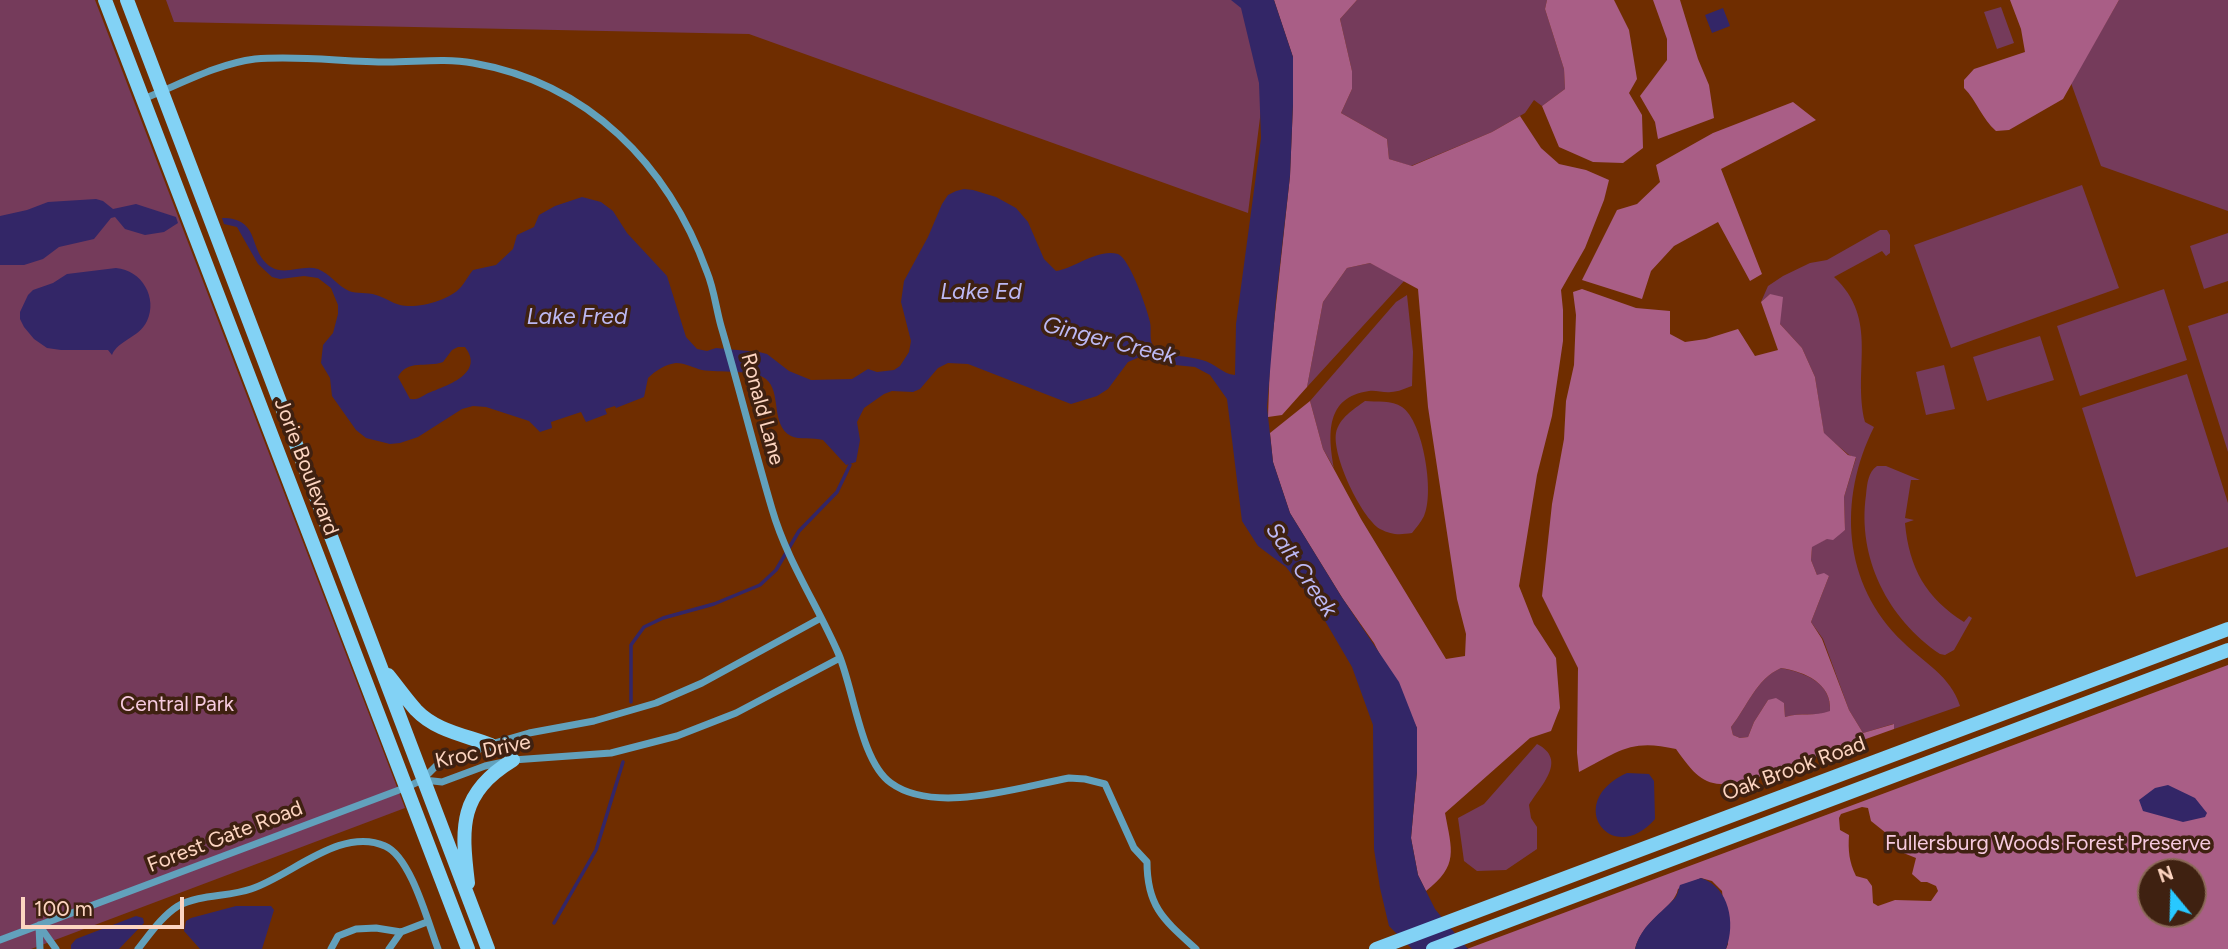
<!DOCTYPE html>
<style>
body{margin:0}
#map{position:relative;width:2228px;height:949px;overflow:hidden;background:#6f2d00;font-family:Figtree,sans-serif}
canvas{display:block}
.north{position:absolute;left:2137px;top:858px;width:70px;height:70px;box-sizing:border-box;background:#3f2111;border:2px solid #8b6957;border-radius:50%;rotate:341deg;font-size:19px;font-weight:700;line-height:28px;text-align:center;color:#fdd5c1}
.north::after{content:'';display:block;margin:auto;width:24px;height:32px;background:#28c8ff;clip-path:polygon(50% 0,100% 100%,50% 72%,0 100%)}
.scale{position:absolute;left:21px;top:897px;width:163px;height:32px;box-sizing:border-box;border:4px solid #fdd5c1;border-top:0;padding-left:9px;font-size:21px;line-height:24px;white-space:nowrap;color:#fdd5c1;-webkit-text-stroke:5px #3f2111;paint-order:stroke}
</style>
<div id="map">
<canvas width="2228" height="949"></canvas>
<div class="north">N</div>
<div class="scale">100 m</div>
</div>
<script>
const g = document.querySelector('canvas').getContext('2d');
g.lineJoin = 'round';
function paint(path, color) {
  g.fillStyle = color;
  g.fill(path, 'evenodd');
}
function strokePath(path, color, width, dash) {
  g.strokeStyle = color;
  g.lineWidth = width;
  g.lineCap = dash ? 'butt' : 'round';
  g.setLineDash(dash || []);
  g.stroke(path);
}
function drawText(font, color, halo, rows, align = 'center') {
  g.font = font + ' Figtree,sans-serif';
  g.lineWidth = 7;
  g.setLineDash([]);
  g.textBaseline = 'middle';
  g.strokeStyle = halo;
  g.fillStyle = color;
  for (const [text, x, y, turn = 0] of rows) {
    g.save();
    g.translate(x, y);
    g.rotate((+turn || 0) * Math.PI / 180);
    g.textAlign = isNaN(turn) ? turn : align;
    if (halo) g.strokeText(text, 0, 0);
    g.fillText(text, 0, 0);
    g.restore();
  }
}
const green = new Path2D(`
 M0,0H95L405,808L31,949H0Z
 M166,0H1241L1264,86L1248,213L749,34L174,22Z
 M1357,0H1547L1545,9L1564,69L1565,89L1542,106L1534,100L1525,113L1492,132L1411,166L1389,159L1387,139L1341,113L1352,89V71L1340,19Z
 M2119,0H2228V211L2101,166L2071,83Z
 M2001,7L2014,43L1997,49L1984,12Z
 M2082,185L2119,288L1951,348L1914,245Z
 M1880,230H1887L1890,235V253L1886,256L1882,251L1834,277C1880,320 1852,368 1865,422L1874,427C1838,499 1842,584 1903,642C1923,662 1951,676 1960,706L1894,729L1893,724L1863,733L1849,710L1823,639L1811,622L1829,576L1817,575L1811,560L1812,546L1845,530L1844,497L1856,458L1849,455L1824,434L1815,377L1802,348L1780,324L1770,294L1761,302L1768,286L1783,276L1810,263L1827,260Z
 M2228,233V281L2204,289L2190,246Z
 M1370,263L1405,280L1307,387L1323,302L1347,268Z
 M2164,289L2187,360L2080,396L2057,326Z
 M1407,295L1413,352L1412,386C1406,388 1398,392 1391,392C1384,393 1376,390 1369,391C1325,397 1328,435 1334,468L1323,449L1310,401L1396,302Z
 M2228,313V452L2188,326Z
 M2040,336L2054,380L1987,401L1973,357Z
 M1944,365L1955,409L1926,415L1916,372Z
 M2187,374L2228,503V547L2136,577L2082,408Z
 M1365,401C1376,402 1392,400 1402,407C1423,421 1435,493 1424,516C1421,522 1416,528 1412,533C1399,535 1392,535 1380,529C1361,517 1332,456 1336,433C1339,418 1354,409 1365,401Z
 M1877,466H1886L1920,480H1911L1905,518L1914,520L1905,523C1909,568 1926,598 1964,622L1969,616L1972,618L1954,650L1945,655L1940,654C1888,619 1857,558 1866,495C1867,484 1868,472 1877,466Z
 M1781,668C1805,673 1832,682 1830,712C1814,717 1801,712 1785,717L1784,703L1768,700L1754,722L1748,737L1740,738L1733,735L1731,727C1748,706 1755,680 1781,668Z
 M1537,744C1568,760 1541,785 1529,805L1531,818L1537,827V849L1506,870L1477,871L1464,861L1458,818L1484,804Z`);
const forest = new Path2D(`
 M1274,0H1357L1340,19L1352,71V89L1341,113L1387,139L1389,159L1412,166L1492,132L1520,116L1541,148L1559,164L1586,170L1609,180L1604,200L1585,248L1561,290L1563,310V341L1552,416L1537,475L1519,586L1534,624L1556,658L1560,708L1551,731L1530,738L1445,813C1452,851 1459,865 1426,891L1418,875L1411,838L1417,772V728L1374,643L1343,599L1290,513L1273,462L1270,433L1310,401L1323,449L1361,519L1446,659L1465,656L1466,634L1457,599L1428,407L1418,289L1370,263L1347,268L1323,302L1307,387L1282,415L1268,417L1270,360L1290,176L1293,104V57Z
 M1547,0H1614L1629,30L1637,79L1629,93L1642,115L1643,148L1623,163L1593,162L1559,147L1542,106L1565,89L1564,69L1545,9Z
 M1653,0H1680L1698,59L1709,85L1714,118L1658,139L1655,122L1640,96L1667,60V39Z
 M2010,0H2119L2063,99L2009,130L1996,131C1982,119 1977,101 1964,88V80L1974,69L2025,52L2021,29Z
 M1793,102L1816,120L1721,169L1762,274L1750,281L1718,222L1674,246L1651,271L1642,299L1582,280L1617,210L1637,204L1660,182L1656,165L1713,133Z
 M1582,289L1636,308L1670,311V334L1685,342L1706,339L1738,329L1755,356L1778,350L1761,302L1770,294L1783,297L1780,324L1802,348L1815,377L1824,433L1848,455L1856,457L1844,497L1845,530L1833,540L1827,539L1812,547L1811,560L1817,575L1824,573L1829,576L1811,622L1822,639L1849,710L1863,733L1894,724V729L1745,782C1707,789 1698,780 1676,749C1630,738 1618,752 1579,772L1577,753L1578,668L1542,596L1552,504L1564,439L1566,401L1574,365L1576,315L1573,292ZM1781,668C1805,672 1832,683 1830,711C1814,717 1801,712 1785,717L1784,703L1776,698L1768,700L1754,722L1748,737L1740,738L1733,735L1731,727C1748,706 1755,680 1781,668Z
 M2228,665V949H1726L1728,944L1722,891L1712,881L1701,878L1678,889C1674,909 1643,919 1635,949H1467ZM1862,807L1868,808L1871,821L1901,845V852L1916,858L1912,874L1921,882H1927L1936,886L1938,891L1931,901L1895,900L1878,906L1873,903L1872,886L1867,879L1856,876C1849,862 1848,850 1849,835L1840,830L1839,818L1841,814ZM2151,872H2193V914H2151Z`);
const water = new Path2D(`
 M1231,0H1274L1293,57V104L1290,176L1276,300L1267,407L1273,462L1290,513L1341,596L1399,682L1417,728V772L1411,838L1418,875L1435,909L1468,949H1412L1389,926L1380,888L1374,849L1373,725L1352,667L1314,602L1286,567L1258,546L1242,521L1227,399L1210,375L1195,367L1165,364L1142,356L1128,362L1108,389L1097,396L1071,404L968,364L948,363L938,368L920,389L913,392L892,391L884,394L864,408L857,422L860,440L856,462L846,465L823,440C813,437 799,440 791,436C770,425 782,392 766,379C753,369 719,373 702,370C694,368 685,363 676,363C666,364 655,371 648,378L644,397L616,408L615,406L605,409L607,414L586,422L581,412L551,422L552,428L540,432L529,421L486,407L473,406L462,409L418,437L400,443L390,444L366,438L356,430L332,396L330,378L321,363L323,345L333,333L338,314V305L331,288L318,278L304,276L280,279L272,277L258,264L237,227L224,224L222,218C262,218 247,251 271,267C286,276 302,264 318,269C330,274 338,286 349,291C357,294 367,292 376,295C384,297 392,303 400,305C417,309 449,301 461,287C465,282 469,275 473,270L496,265L513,249L517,235L534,227L539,215L555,206L582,197L601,202L613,211L627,233L667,276L686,337L697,349L707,351L716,348L759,352L767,354L789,371L811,380L852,379L868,369L877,372L894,370L900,366L909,352L911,341L901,302L904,281L928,237L942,204L948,195L956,191L964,189L973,190L996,197L1016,208L1028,222L1044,259L1056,271C1075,268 1098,248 1118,254C1130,259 1147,309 1150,322C1152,331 1148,342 1155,347C1169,358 1186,355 1202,360C1215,363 1222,374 1235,375L1236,324L1261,138L1259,83L1241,8ZM458,347H465C485,373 448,385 431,392C422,395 421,400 410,399L398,377C407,359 426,368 443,362L452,350Z
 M1723,8L1730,26L1712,33L1705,15Z
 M96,199L103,201L113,209L136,204L176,217L178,223L164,232L145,235L125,229L115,217L111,218L94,239L59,247L43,259L24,265H0V216L27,210L48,202Z
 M116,268C142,270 158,298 147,321C139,338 118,340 112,355L108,350H61L47,348L34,339L24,327L20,319V312L28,295L33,290L53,283L67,274Z
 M1627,773L1649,774L1654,781L1655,819C1612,869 1562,802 1627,773Z
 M2168,785L2195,798L2207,813L2205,817L2183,822L2143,811L2139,800L2155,788Z
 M1701,878C1729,887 1736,923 1726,949H1635C1641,926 1658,916 1673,900C1678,896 1678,890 1680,885Z
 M236,906H271L274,910L262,949H200L184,931L186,921L191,918Z
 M136,916L143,918L144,923L119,949H71V945L76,939Z`);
const stream = new Path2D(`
 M631,702V645L644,627L663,618L714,604L760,585L776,570L799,531L837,492L850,465
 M554,923L596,850L623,762`);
const minor = new Path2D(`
 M143,99C179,85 216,64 255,59C299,55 344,62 388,62C416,62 446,58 473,63C588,83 668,164 707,272C714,289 716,308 721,326C739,387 754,448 772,509C787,561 818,606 839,655C854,691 861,762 891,783C935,815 1019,787 1069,778L1085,779L1105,784L1134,848L1147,862C1147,907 1164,920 1196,949
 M424,780L442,782L485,766L513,760L611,753L677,736L736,713L840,658
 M39,925L56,949
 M39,926L40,949
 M0,940L407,787L422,780L436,766L498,742L529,733L594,721L656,703L702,683L821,618
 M138,949C150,934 162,916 178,906C200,894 228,897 251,889C291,876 341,826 385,846C411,857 428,923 438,949
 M331,949L338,936L356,929L376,928L401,932L427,922
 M389,949L401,932`);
const secondary = new Path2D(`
 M105,0L468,949
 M127,0L488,949
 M388,675C397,686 406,699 416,710C436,731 465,735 491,745
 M468,883C461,826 459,793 513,760
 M1376,949L2228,629
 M1433,949L2228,650`);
const streetNames = [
 ["Ronald Lane",762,409,75],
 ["Jorie Boulevard",306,467,69],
 ["Kroc Drive",483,752,-12],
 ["Oak Brook Road",1794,769,-20],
 ["Forest Gate Road",225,837,-21]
];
const parkNames = [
 ["Central Park",177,705],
 ["Fullersburg Woods Forest Preserve",2048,844]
];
const waterNames = [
 ["Lake Ed",981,292],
 ["Lake Fred",577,317],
 ["Ginger Creek",1109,341,14],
 ["Salt Creek",1301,570,56]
];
paint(green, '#753b5b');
paint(forest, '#a95e86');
paint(water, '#332667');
strokePath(stream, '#332667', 3.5);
strokePath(minor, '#62a1bc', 7);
strokePath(secondary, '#82d2f5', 14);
drawText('21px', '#fdd5c1', '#3f2111', streetNames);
drawText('21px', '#f6cadf', '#3f2111', parkNames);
drawText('italic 23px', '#bcb8f3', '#3f2111', waterNames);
</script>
